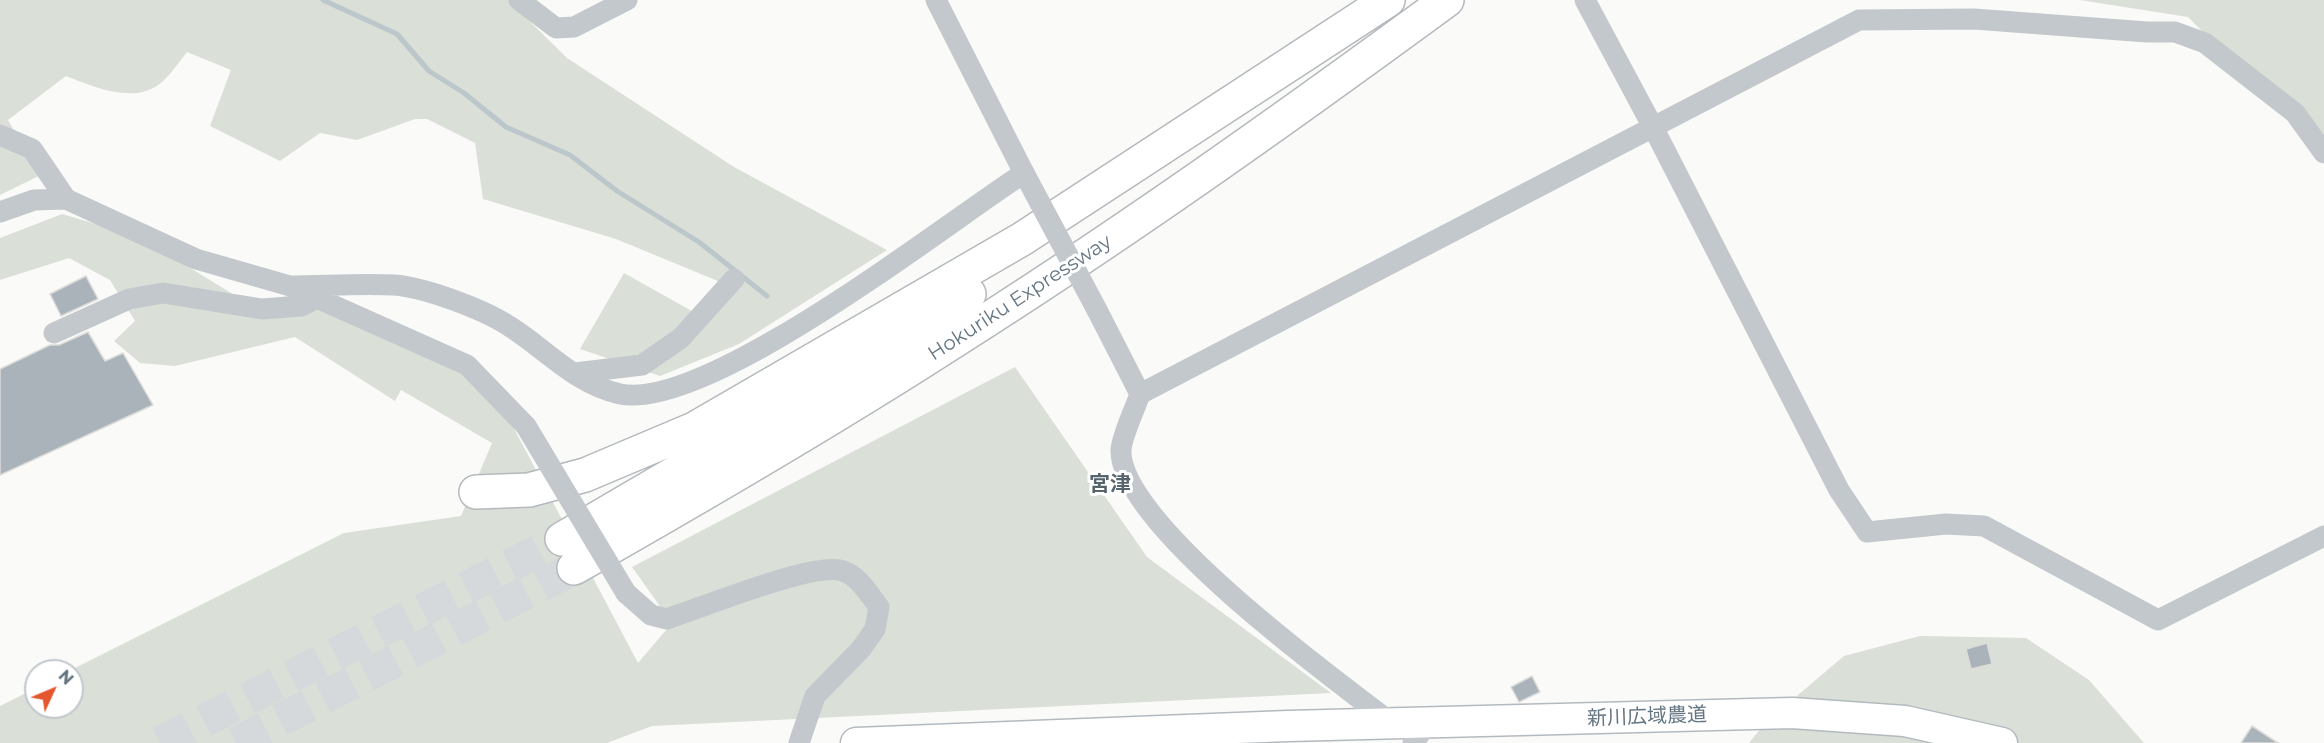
<!DOCTYPE html>
<meta charset="utf-8">
<style>
body{margin:0}
#map{position:relative;width:2324px;height:743px;overflow:hidden;background:#fafaf8;font-family:Montserrat,sans-serif}
canvas{display:block}
.north{position:absolute;left:24px;top:659px;width:60px;height:60px;box-sizing:border-box;background:#fff;border:2px solid #c1c8cd;border-radius:50%;rotate:46deg;font-size:16px;font-weight:700;line-height:24px;text-align:center;color:#657683}
.north::after{content:'';display:block;margin:auto;width:21px;height:27px;background:#e4572e;clip-path:polygon(50% 0,100% 100%,50% 72%,0 100%)}
</style>
<div id="map">
<canvas width="2324" height="743"></canvas>
<div class="north">N</div>
</div>
<script>
const g = document.querySelector('canvas').getContext('2d');
g.lineJoin = 'round';
function paint(path, color) {
  g.fillStyle = color;
  g.fill(path, 'evenodd');
}
function strokePath(path, color, width, dash) {
  g.strokeStyle = color;
  g.lineWidth = width;
  g.lineCap = dash ? 'butt' : 'round';
  g.setLineDash(dash || []);
  g.stroke(path);
}
function drawText(font, color, halo, rows, align = 'center') {
  g.font = font + ' Montserrat,"Noto Sans JP",sans-serif';
  g.lineWidth = 6;
  g.setLineDash([]);
  g.textBaseline = 'middle';
  g.strokeStyle = halo;
  g.fillStyle = color;
  for (const [text, x, y, turn = 0] of rows) {
    g.save();
    g.translate(x, y);
    g.rotate((+turn || 0) * Math.PI / 180);
    g.textAlign = isNaN(turn) ? turn : align;
    if (halo) g.strokeText(text, 0, 0);
    g.fillText(text, 0, 0);
    g.restore();
  }
}
const green = new Path2D(`
 M0,0H508L567,58L734,167L887,250L739,344L660,376L580,349L624,273L706,319L730,286L616,239L483,199L475,143L427,119H415L357,140L320,133L280,161L210,126L231,70L187,52C179,62 172,73 163,81C137,106 94,87 66,76L8,120L39,176L0,195Z
 M2080,0H2324V154L2188,17Z
 M62,214L140,237L239,298L337,302L482,368L638,663L672,623L632,567L1015,367L1147,557L1331,693L652,726L607,743H0V706L36,688V707H72V671H69L344,533L461,516L492,443L401,390L395,401L295,337L175,366L140,363L114,341L135,321L110,280L69,258L0,280V238Z
 M1920,636L2026,638L2089,680L2144,743H1749L1765,723L1844,656Z`);
const stream = new Path2D(`
 M323,0L397,34L429,71L464,93L506,127L570,155L617,191L699,242L767,296`);
const building = new Path2D(`
 M86,276L98,299L61,316L50,294Z
 M88,332L105,361L123,353L153,405L0,475V369L50,345H59Z
 M1987,643L1992,664L1971,669L1966,649Z
 M1532,676L1540,692L1519,702L1511,687Z
 M2252,726L2278,743H2241Z`);
const highwayTunnel = new Path2D(`
 M160,743L562,539
 M236,743L574,568`);
const street = new Path2D(`
 M519,0L556,28L574,27L627,0
 M1585,0L1654,129L1839,490L1867,532L1946,524L1984,526L2158,620L2324,536
 M0,135L32,149L66,199
 M0,212L34,200L66,199L196,259L290,286L467,365L526,426
 M290,286C324,286 360,283 394,285C424,287 483,309 509,326C546,349 575,384 620,394C707,412 945,224 1024,173L936,0
 M1097,310L1140,394
 M54,333L129,299L163,293L262,309L301,306L317,298
 M575,373L642,365L681,338L734,279
 M626,593L651,615L667,619C703,607 806,565 839,570C857,573 868,593 879,607L875,629L861,649L815,696L799,743
 M1393,724C1335,680 1118,522 1121,450C1122,435 1135,409 1140,394L1859,20L1974,19L2147,32H2175L2205,43L2295,113L2324,153
 M1413,743L1429,722`);
const secondary = new Path2D(`
 M856,743L1288,726L1792,713L1905,721L2002,743`);
const highway = new Path2D(`
 M476,492L529,490L585,475L694,429L1022,239L1388,0
 M562,539L810,394L969,294
 M574,568C699,497 823,425 943,348C1116,239 1282,121 1447,0`);
const streetBridge = new Path2D(`
 M1024,173L1097,310
 M526,426L626,593`);
const streetNames = [
 ["Hokuriku Expressway",1020,298,-33],
 ["新川広域農道",1647,717,-2]
];
const neighbourhoodNames = [
 ["宮津",1110,485]
];
paint(green, '#dadfd7');
strokePath(stream, '#bbc7cb', 5);
paint(building, '#aab3b9');
strokePath(building, '#dcdcda', 1.5);
strokePath(highwayTunnel, '#d5d9db', 33, [33, 16]);
strokePath(secondary, '#b3babf', 33);
strokePath(highway, '#b4b9bd', 36);
strokePath(street, '#c3c8cc', 21);
strokePath(secondary, '#fff', 30);
strokePath(highway, '#fff', 33);
strokePath(streetBridge, '#c3c8cc', 21);
drawText('20px', '#657683', '#fff', streetNames);
drawText('bold 21px', '#57646e', '#fff', neighbourhoodNames);
</script>
